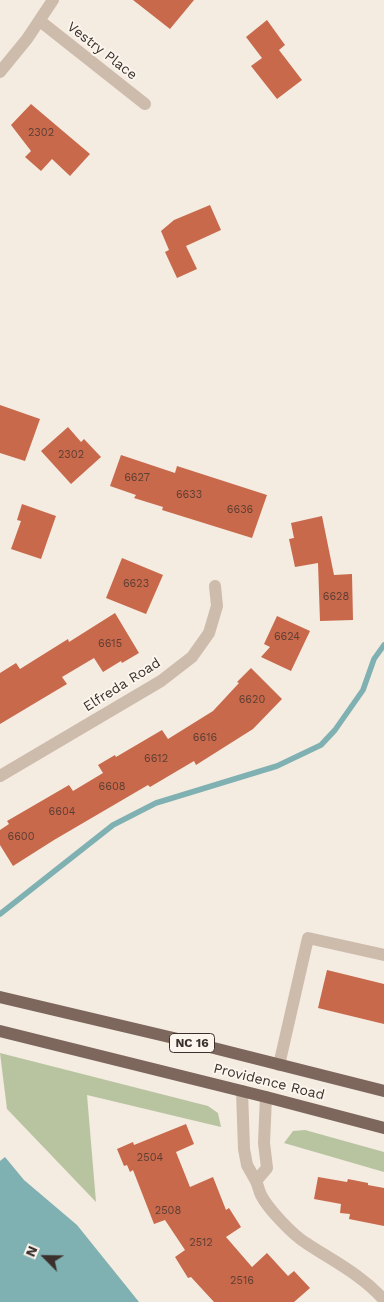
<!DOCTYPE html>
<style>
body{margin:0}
#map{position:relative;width:384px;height:1302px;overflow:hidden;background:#f4ebe1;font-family:"Work Sans",sans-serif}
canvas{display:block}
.north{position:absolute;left:20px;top:1232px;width:50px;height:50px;-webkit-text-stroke:4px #fbf5ee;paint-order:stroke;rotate:293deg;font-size:14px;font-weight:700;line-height:20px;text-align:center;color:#3b302b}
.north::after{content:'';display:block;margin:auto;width:18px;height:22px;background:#3b302b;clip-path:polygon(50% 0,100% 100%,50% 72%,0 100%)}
</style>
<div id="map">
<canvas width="384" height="1302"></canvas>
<div class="north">N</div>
</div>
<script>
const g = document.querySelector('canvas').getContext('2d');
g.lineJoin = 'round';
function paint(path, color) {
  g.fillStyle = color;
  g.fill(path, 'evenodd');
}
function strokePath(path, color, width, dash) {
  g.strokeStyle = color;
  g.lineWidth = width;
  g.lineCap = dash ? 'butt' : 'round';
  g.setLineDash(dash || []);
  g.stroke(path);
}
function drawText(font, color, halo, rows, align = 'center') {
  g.font = font + ' "Work Sans",sans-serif';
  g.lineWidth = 4;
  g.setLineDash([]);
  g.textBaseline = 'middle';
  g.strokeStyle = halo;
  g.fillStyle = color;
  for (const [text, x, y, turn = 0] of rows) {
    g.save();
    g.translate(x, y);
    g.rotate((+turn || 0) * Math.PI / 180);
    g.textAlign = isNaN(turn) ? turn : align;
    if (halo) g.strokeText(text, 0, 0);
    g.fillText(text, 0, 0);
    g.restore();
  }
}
const green = new Path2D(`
 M0,1053L208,1106L218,1113L221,1127L87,1095L96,1202L7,1109Z
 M305,1130L384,1152V1172L284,1143L293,1131Z`);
const water = new Path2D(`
 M5,1157L24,1180L77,1225L139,1302H0V1161Z`);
const stream = new Path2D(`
 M0,914L113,825L156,803L277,766L321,745L335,730L363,690L374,659L384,645`);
const building = new Path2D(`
 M133,0H194L170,29Z
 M267,20L285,45L279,50L302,80L277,99L251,66L262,58L246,37Z
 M31,104L90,154L70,176L52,159L41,171L25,157L31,151L11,125Z
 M210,205L221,230L186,246L197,269L177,278L165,252L169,250L161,231L174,220Z
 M0,405L40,419L25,461L0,453Z
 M68,427L81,442L84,439L101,457L71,484L41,451Z
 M121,455L175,473L177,466L267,495L252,538L162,510L163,507L134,498L136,495L110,486Z
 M22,504L56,516L41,559L11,549L21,521L17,520Z
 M322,516L334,575L352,574L353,620L320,621L318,563L295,567L289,539L294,538L291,523Z
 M122,558L163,575L146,614L106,598Z
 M115,613L139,653L122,663L121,661L103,672L94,658L62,677L67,684L0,724V673L16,663L20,669L68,639L69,642Z
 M277,616L310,631L291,671L261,657L270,647L264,644Z
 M251,668L282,699L253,729L196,765L194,761L150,787L148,785L54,840L13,866L0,845V830L9,824L7,821L69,785L73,791L103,773L98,765L115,755L116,757L162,730L168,739L213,711L239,683L237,682Z
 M327,970L384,984V1024L318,1008Z
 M186,1124L194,1144L176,1152L190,1187L213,1177L226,1210L229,1208L241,1227L226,1237L252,1267L267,1253L288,1276L294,1271L310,1288L294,1302H214L191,1277L188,1278L175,1257L185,1250L165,1220L154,1224L133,1170L130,1172L127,1165L124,1166L117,1149L133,1142L134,1145Z
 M318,1177L347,1182L348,1179L368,1183V1185L384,1188V1226L349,1219L350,1214L340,1213L341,1204L314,1199Z`);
const minor = new Path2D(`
 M40,21L145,104
 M0,72L27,39L53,0
 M0,776L161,681L192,657L209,633L217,606L215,586
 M279,1065L308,938L384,955
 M242,1091L244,1149L247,1165L256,1181L267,1168L264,1143L266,1097
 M256,1181C258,1185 259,1191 261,1195C268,1209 293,1235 306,1243C333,1261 362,1275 384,1300`);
const primary = new Path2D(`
 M0,997L182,1040L384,1091
 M0,1031L266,1097L384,1128`);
const numberNames = [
 ["2302",41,133],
 ["2302",71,455],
 ["6627",137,478],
 ["6633",189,495],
 ["6636",240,510],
 ["6623",136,584],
 ["6628",336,597],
 ["6624",287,637],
 ["6615",110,644],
 ["6620",252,700],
 ["6616",205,738],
 ["6612",156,759],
 ["6608",112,787],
 ["6604",62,812],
 ["6600",21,837],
 ["2504",150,1158],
 ["2508",168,1211],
 ["2512",201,1243],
 ["2516",242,1281]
];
const shields = [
 [192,1043,45]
];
const shieldNames = [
 ["NC 16",192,1043]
];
const streetNames = [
 ["Vestry Place",102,51,38],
 ["Elfreda Road",122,685,-32],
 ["Providence Road",269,1082,14]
];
paint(green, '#b8c4a0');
paint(water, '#7fb0b2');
strokePath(stream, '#7fb0b2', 5.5);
paint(building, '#c8694b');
strokePath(minor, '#cdbbac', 12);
strokePath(primary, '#7d675c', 12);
drawText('11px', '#5e3e33', null, numberNames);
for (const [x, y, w] of shields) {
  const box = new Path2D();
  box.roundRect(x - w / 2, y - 9.5, w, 19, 4);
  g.fillStyle = '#fbf5ee';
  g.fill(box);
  strokePath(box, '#3b302b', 1);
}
drawText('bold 12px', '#3b302b', null, shieldNames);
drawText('14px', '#3b302b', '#fbf5ee', streetNames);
</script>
